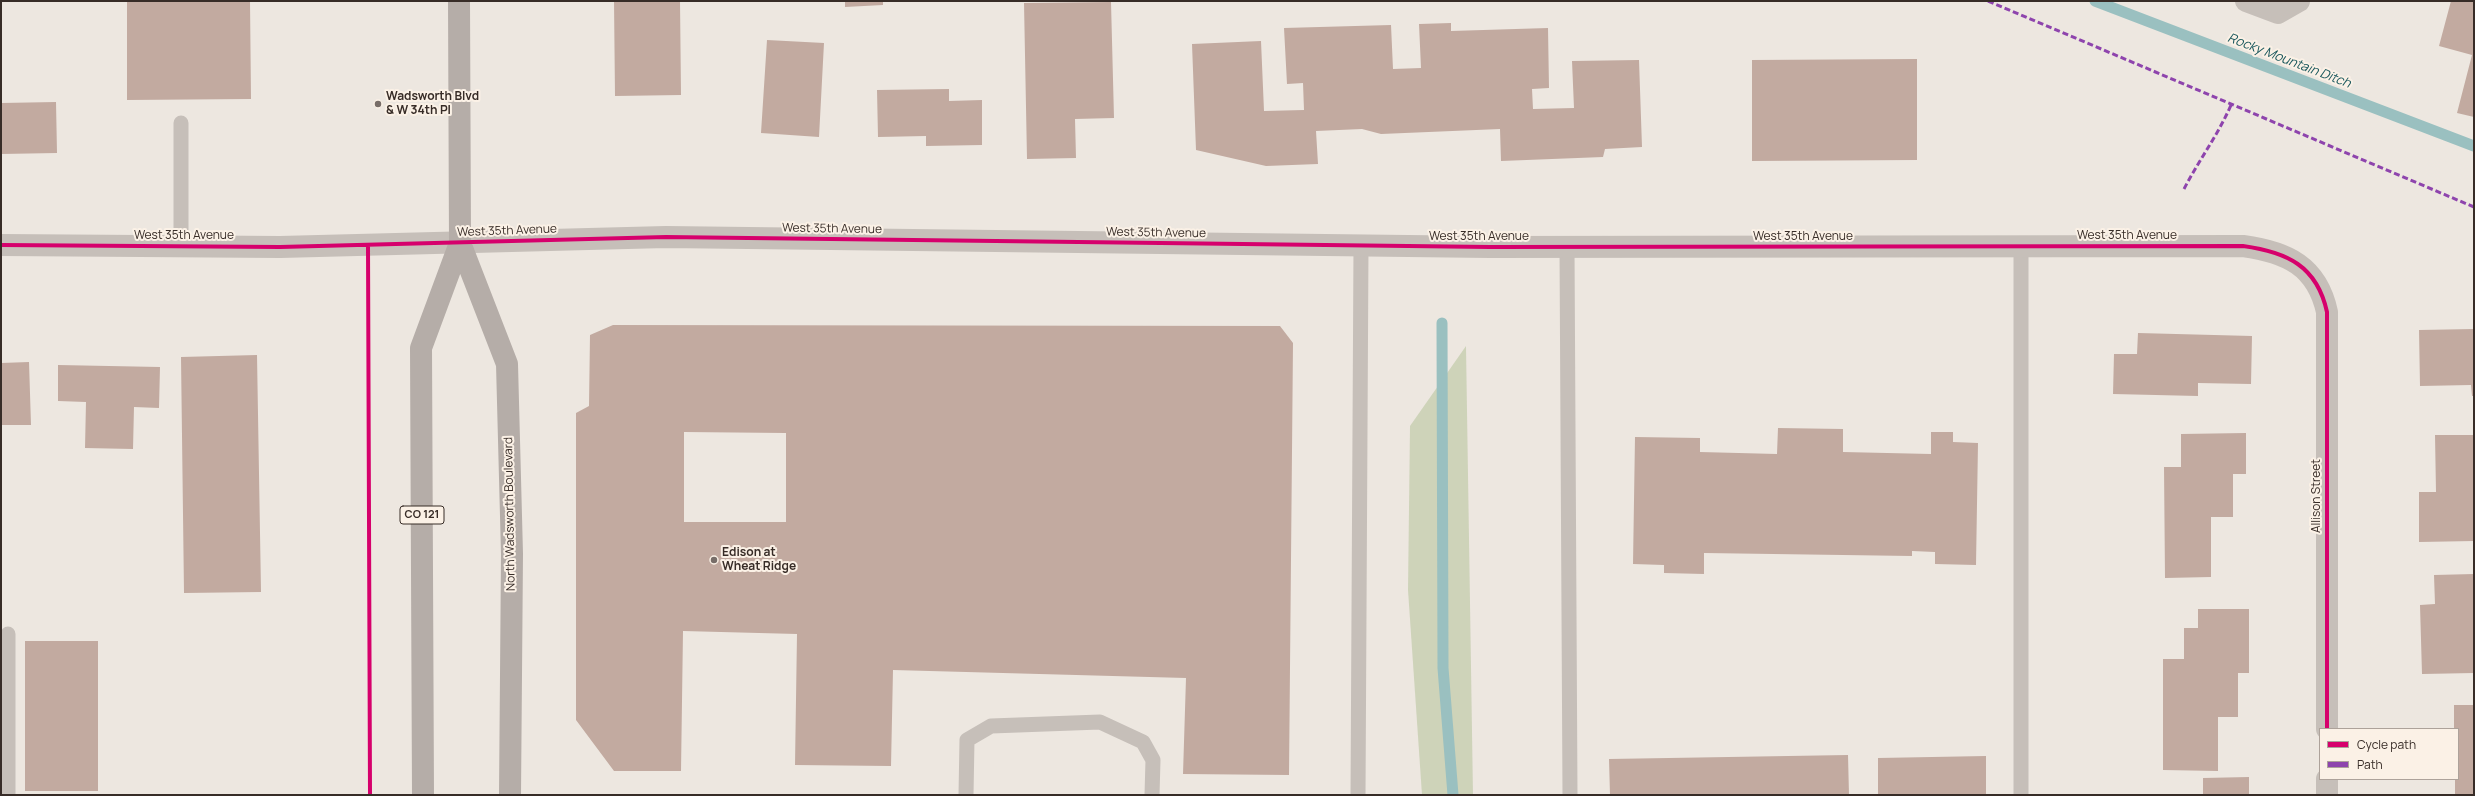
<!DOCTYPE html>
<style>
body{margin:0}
#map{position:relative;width:2475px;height:796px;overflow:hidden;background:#ede7e0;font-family:Manrope,sans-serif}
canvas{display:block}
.frame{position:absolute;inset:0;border:2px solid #372c27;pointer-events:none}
.legend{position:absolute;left:2319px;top:728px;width:140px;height:52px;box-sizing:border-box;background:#fbf1e6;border:1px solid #ada29a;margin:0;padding:5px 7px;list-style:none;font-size:12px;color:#372c27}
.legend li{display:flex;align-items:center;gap:8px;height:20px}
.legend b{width:20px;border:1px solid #ada29a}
</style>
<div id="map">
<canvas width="2475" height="796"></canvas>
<div class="frame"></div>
<ul class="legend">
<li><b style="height:5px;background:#d6006c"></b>Cycle path</li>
<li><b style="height:5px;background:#8e44ad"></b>Path</li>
</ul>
</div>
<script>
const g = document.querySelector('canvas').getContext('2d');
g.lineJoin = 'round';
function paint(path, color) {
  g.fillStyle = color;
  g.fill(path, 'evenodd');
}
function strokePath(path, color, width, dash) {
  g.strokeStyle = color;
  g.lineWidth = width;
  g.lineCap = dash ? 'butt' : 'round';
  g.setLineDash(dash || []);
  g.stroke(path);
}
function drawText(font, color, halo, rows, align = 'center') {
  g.font = font + ' Manrope,sans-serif';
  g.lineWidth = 4;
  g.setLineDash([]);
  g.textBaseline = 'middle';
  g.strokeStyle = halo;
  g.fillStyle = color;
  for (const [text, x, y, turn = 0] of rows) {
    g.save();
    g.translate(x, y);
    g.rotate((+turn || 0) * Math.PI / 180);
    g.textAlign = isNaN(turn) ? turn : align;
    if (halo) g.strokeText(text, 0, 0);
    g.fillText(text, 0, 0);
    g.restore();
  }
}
const green = new Path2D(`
 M1466,346L1473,795H1422L1408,590L1410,426Z`);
const stream = new Path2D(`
 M2095,1L2474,146
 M1442,323L1443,668L1453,795`);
const building = new Path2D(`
 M127,1H250L251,99L127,100Z
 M614,1H680L681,95L615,96Z
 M845,1H883V5L845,7Z
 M2451,1H2474V117L2457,113L2472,55L2439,46Z
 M1111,2L1114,118L1075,119L1076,158L1027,159L1024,3Z
 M1451,23V31L1548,28L1549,88L1532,89L1533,109L1574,108L1572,61L1639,60L1642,147L1605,149L1603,157L1501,161L1500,129L1381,134L1362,129L1316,131L1318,164L1266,166L1196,150L1192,44L1261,41L1264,111L1304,110L1303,83L1287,84L1284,28L1391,25L1393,69L1421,68L1419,24Z
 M767,40L824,43L819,137L761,133Z
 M1917,59V160L1752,161V60Z
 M949,89V101L982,100V145L926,146V136L878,137L877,90Z
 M56,102L57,153L1,154V103Z
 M613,325L1280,326L1293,343L1289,775L1183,774L1186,678L893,670L891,766L795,765L797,634L683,631L681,771H614L576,720V413L589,406L590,335ZM684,432L786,433V522H684Z
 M2474,329V396H2472L2471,385L2420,386L2419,330Z
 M2138,333L2252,336L2251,384L2198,383V396L2113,394L2114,354H2137Z
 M257,355L261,592L184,593L181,357Z
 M29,362L31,425H1V363Z
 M58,365L160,367L159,408L134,407L133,449L85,448L86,402L58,401Z
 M1778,428L1843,429V452L1931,454V432H1953V442L1978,443L1976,565L1935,564V552L1912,551V556L1704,553V574L1664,573V565L1633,564L1635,437L1700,438V452L1777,454Z
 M2246,433V474H2233V517H2211V577L2165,578L2164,467H2181V434Z
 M2435,435H2474V541L2419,542V492H2436Z
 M2474,574V673L2422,674L2420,605L2435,604L2434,575Z
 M2198,609H2249V673H2238V717H2218V771L2163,770V659H2184V628H2198Z
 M25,641H98V791H25Z
 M2454,705H2474V794H2455V779H2458V729H2454Z
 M1848,755L1849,795H1610L1609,759Z
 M1986,756V795H1878V758Z
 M2249,777V795H2203V778Z`);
const service = new Path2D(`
 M181,123V246
 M2021,246V795
 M1567,247L1570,795
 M8,795V634
 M966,795L967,740L991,726L1100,722L1143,742L1153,760L1152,795
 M1358,795L1361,246`);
const minor = new Path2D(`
 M2246,1L2278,13L2299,1
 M1,245L280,247L666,237L1490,247L2243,246C2287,252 2317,266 2327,312V729
 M2327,795V779`);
const primary = new Path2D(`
 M460,243L507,364L512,554L510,795
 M423,795L421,348L460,243L459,1`);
const quiet = new Path2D(`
 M1988,1L2474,207
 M2184,189C2199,160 2218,135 2231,105`);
const cycleway = new Path2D(`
 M1,245L280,247L666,237L1490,247L2243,246C2287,252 2317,266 2327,312V729
 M368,245L370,795`);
const markers = [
 [378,104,4,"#776d68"],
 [714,560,4,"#776d68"]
];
const shields = [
 [422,515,44]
];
const shieldNames = [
 ["CO 121",422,515]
];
const poiNames = [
 ["Wadsworth Blvd",386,97],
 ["& W 34th Pl",386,111],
 ["Edison at",722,553],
 ["Wheat Ridge",722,567]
];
const streetNames = [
 ["West 35th Avenue",832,229,1],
 ["West 35th Avenue",507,231,-2],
 ["West 35th Avenue",1156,233,1],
 ["West 35th Avenue",184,236],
 ["West 35th Avenue",2127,236],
 ["West 35th Avenue",1479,237],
 ["West 35th Avenue",1803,237],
 ["Allison Street",2317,496,-90],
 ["North Wadsworth Boulevard",510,514,-91]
];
const waterNames = [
 ["Rocky Mountain Ditch",2289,61,21]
];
paint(green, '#ced3b9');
strokePath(stream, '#9ac0c0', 11);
paint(building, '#c2aaa0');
strokePath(service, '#c6bfb9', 15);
strokePath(minor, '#c6bfb9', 22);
strokePath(primary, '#b5ada8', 22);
strokePath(quiet, '#8e44ad', 3, [6, 3]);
strokePath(cycleway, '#d6006c', 4);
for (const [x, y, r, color] of markers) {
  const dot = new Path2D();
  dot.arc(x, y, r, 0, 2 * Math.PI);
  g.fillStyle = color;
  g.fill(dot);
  strokePath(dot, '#fbf1e6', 1.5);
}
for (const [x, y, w] of shields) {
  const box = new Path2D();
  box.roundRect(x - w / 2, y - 9, w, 18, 3);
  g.fillStyle = '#fbf1e6';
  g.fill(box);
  strokePath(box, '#372c27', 1);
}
drawText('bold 11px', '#372c27', null, shieldNames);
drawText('bold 12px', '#372c27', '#fbf1e6', poiNames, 'left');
drawText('12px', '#372c27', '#fbf1e6', streetNames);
drawText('italic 13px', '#19575c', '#fbf1e6', waterNames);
</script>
